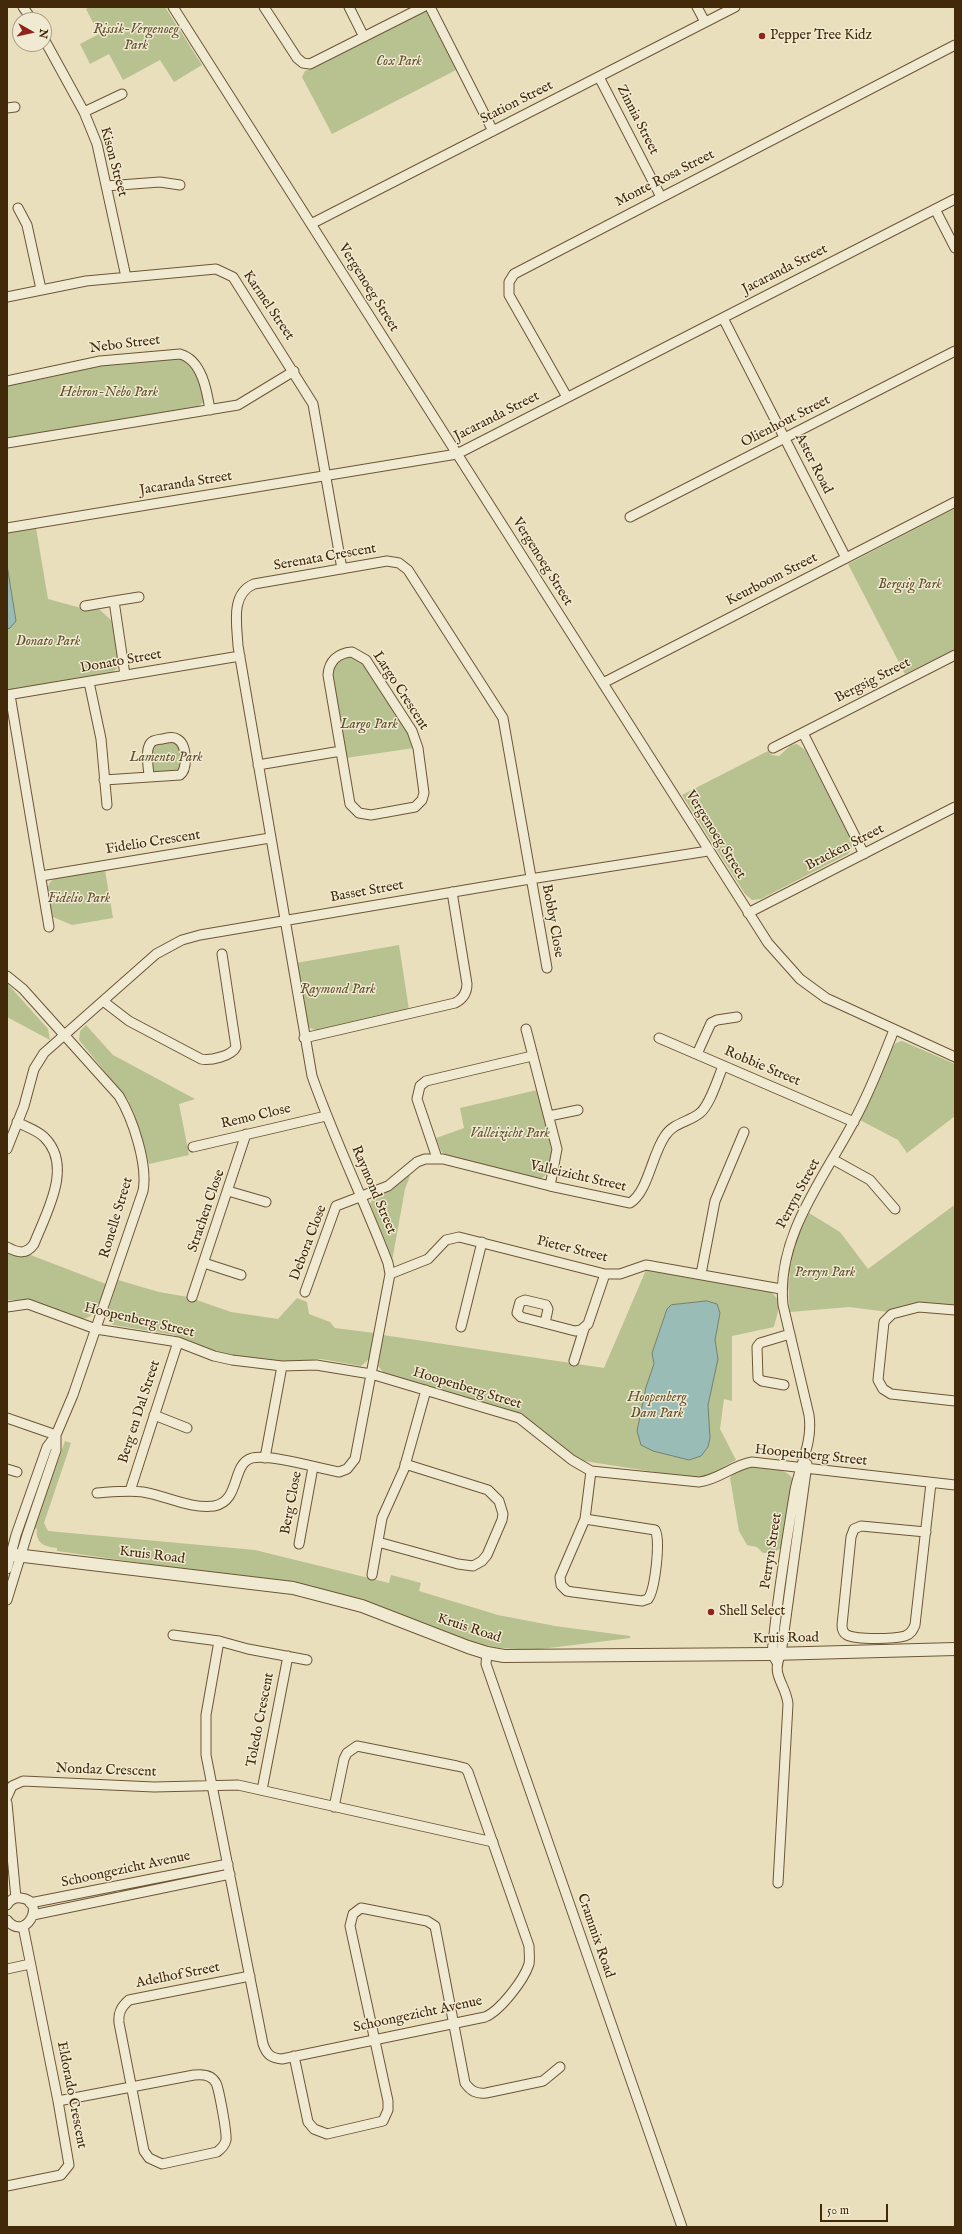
<!DOCTYPE html>
<style>
body{margin:0}
#map{position:relative;width:962px;height:2234px;overflow:hidden;background:#e9dfbc;font-family:"IM FELL English",serif}
canvas{display:block}
.frame{position:absolute;inset:0;border:8px solid #422909;pointer-events:none}
.north{position:absolute;left:12px;top:12px;width:40px;height:40px;box-sizing:border-box;background:#f1ead3;border:1px solid #ab9d82;border-radius:50%;rotate:98deg;font-size:11px;font-weight:700;line-height:16px;text-align:center;color:#422909}
.north::after{content:'';display:block;margin:auto;width:14px;height:18px;background:#8f2418;clip-path:polygon(50% 0,100% 100%,50% 72%,0 100%)}
.scale{position:absolute;left:820px;top:2204px;width:68px;height:18px;box-sizing:border-box;border:2px solid #422909;border-top:0;padding-left:5px;font-size:12px;line-height:14px;white-space:nowrap;color:#422909;-webkit-text-stroke:3px #f1ead3;paint-order:stroke}
</style>
<div id="map">
<canvas width="962" height="2234"></canvas>
<div class="frame"></div>
<div class="north">N</div>
<div class="scale">50 m</div>
</div>
<script>
const g = document.querySelector('canvas').getContext('2d');
g.lineJoin = 'round';
function paint(path, color) {
  g.fillStyle = color;
  g.fill(path, 'evenodd');
}
function strokePath(path, color, width, dash) {
  g.strokeStyle = color;
  g.lineWidth = width;
  g.lineCap = dash ? 'butt' : 'round';
  g.setLineDash(dash || []);
  g.stroke(path);
}
function drawText(font, color, halo, rows, align = 'center') {
  g.font = font + ' "IM FELL English",serif';
  g.lineWidth = 3;
  g.setLineDash([]);
  g.textBaseline = 'middle';
  g.strokeStyle = halo;
  g.fillStyle = color;
  for (const [text, x, y, turn = 0] of rows) {
    g.save();
    g.translate(x, y);
    g.rotate((+turn || 0) * Math.PI / 180);
    g.textAlign = isNaN(turn) ? turn : align;
    if (halo) g.strokeText(text, 0, 0);
    g.fillText(text, 0, 0);
    g.restore();
  }
}
const green = new Path2D(`
 M90,7H165L202,65L174,82L160,60L123,80L109,54L90,64L80,44L99,34L86,9Z
 M426,11L456,70L332,134L302,77L305,71L318,66Z
 M180,358C193,367 206,384 204,401L197,408L7,439V385L93,366Z
 M954,509L955,649L905,674L848,564Z
 M36,528L48,599L81,608L82,611L98,608L112,621L119,666L112,673L7,691V533Z
 M350,657L362,661L409,734L414,748L346,758L332,671C336,662 341,658 350,657Z
 M172,740L179,744L183,766L181,771L155,774L152,768V746Z
 M797,744L805,750L852,841V848L848,854L761,899L752,900L745,894L682,795L768,751L772,755L779,756L791,745Z
 M105,870L113,918L72,925L53,917C47,907 42,883 56,878Z
 M399,945L409,1010L318,1031L308,1027L296,963Z
 M7,983L48,1029L50,1040L7,1017Z
 M86,1025L113,1055L195,1099L179,1104L189,1155L149,1164L134,1113L128,1100L79,1040L80,1031Z
 M902,1041L955,1064V1116L907,1153L898,1140L860,1120L893,1047L896,1043Z
 M537,1090C542,1107 566,1175 538,1179L447,1157L441,1151L436,1138L464,1128L460,1108Z
 M405,1175L410,1176L405,1189L392,1261L370,1204L373,1198Z
 M953,1206L955,1207V1306L888,1312L849,1307L790,1312C786,1278 792,1243 809,1213L840,1232L868,1269Z
 M7,1251L28,1254L106,1284C101,1297 99,1319 80,1319L26,1300H7Z
 M646,1270L770,1292C784,1300 777,1314 774,1327L732,1336V1401L724,1399L720,1429L736,1460L708,1475L693,1478L584,1461C560,1450 542,1427 518,1414L384,1373L378,1366L383,1335L604,1368Z
 M118,1280L159,1292L188,1297L231,1312L278,1319L297,1298L307,1302L309,1314L330,1322L335,1328L374,1333L369,1359L361,1366L321,1359L284,1362L221,1353L174,1335L113,1325L108,1319V1311Z
 M65,1441L71,1443L44,1523L48,1531L255,1550L389,1583L391,1575L421,1583L419,1591L498,1615L555,1626L630,1636V1638L533,1650L500,1648L477,1644L371,1605L210,1573L57,1551V1548C45,1547 35,1543 37,1529L34,1528Z
 M748,1467C762,1467 789,1466 794,1482L784,1546L773,1553H763L757,1547L747,1545L739,1531L730,1478L735,1471Z`);
const water = new Path2D(`
 M7,565L16,621L10,628L7,629Z
 M707,1301L717,1304L720,1313L715,1340L718,1359L708,1405L710,1438L708,1447L701,1456L689,1460L653,1451L641,1445L637,1431L646,1387L654,1364L652,1353L667,1309L671,1305Z`);
const minor = new Path2D(`
 M23,7L32,20
 M173,7L768,943L800,979L826,998L955,1057
 M264,7L297,58L303,63L310,64L423,7
 M349,7L364,37
 M430,7L493,131
 M697,7L705,22
 M44,39L84,112L97,144L126,277
 M599,77L661,197
 M7,108L15,107
 M84,112L122,94
 M106,186L160,182L180,185
 M18,208L27,225L41,289
 M935,209L955,248
 M311,224L735,7
 M7,297L86,281L216,269L233,277L313,404L342,569
 M723,318L846,558
 M7,381L100,361L180,354C202,360 207,391 210,410
 M567,397L509,295V282L514,274L955,45
 M7,443L238,405L294,371
 M630,517L955,351
 M7,528L457,454L955,199
 M85,606L114,601
 M352,652L366,660L412,731L418,748L424,793L422,800L415,807L371,815L359,813L350,804L328,675C329,661 338,653 352,652Z
 M125,675L114,601L139,597
 M89,682L101,739L107,805
 M603,683L955,502
 M7,695L240,656
 M10,695L49,927
 M803,733L864,854
 M773,748L955,655
 M258,765L341,751
 M104,780L180,775C188,769 187,744 177,739C173,736 167,738 162,739C156,740 151,740 149,746C145,754 149,769 149,777
 M41,876L270,838
 M748,913L955,807
 M7,976L23,989L119,1096C133,1119 148,1165 143,1191L73,1395L56,1435L47,1447L16,1535L7,1569
 M103,1001L129,1021L201,1059C210,1061 232,1056 236,1047L222,954
 M526,1029L557,1149L550,1186
 M304,1038L455,1003C463,999 467,993 467,984L452,892
 M659,1038L854,1122
 M697,1054L711,1023L717,1020L737,1017
 M549,1116L578,1110
 M193,1147L326,1116
 M7,1149L24,1106L34,1069L44,1053L156,954L182,940L200,935L530,879L708,851
 M437,1158L417,1099L420,1086L426,1081L532,1056
 M834,1160L870,1180L895,1209
 M228,1191L266,1202
 M7,1247C18,1253 26,1255 34,1244C46,1213 74,1166 44,1137C37,1130 26,1127 17,1122
 M204,1263L241,1275
 M390,1274L428,1259L446,1240L459,1237L605,1274H620L646,1265L781,1289
 M701,1274L715,1201L744,1132
 M305,1292L336,1206L388,1186L417,1162L425,1159H443L550,1186L630,1203C648,1192 652,1154 665,1136C673,1123 689,1122 700,1113C710,1105 718,1078 723,1066
 M192,1297L246,1134
 M7,1307L28,1304L96,1329L178,1342L214,1356L232,1360L282,1366L316,1365L371,1374L519,1418L572,1460L591,1471L699,1482C718,1480 733,1465 752,1462L955,1485
 M955,1310L919,1307L892,1314L884,1322L878,1380L883,1389L891,1394L955,1401
 M545,1323L548,1309L546,1305L525,1300L520,1302L517,1313L521,1317L575,1331L581,1330L588,1324L605,1274
 M461,1327L482,1242
 M574,1361L584,1329
 M784,1385L762,1381L758,1378L757,1347L760,1343L790,1334
 M154,1415L187,1428
 M7,1418L56,1435
 M265,1458L282,1366
 M7,1469L17,1472
 M130,1491L178,1342
 M97,1493C112,1492 128,1490 143,1492C167,1496 190,1509 214,1506C241,1501 231,1464 252,1458C270,1454 318,1468 339,1472L347,1469L355,1459L390,1274L388,1263C364,1200 334,1139 312,1076L238,646C237,625 230,594 254,584L387,561L399,563L408,570L503,718L547,968
 M585,1519L655,1530C661,1539 655,1590 648,1599L642,1601L573,1592L567,1591L561,1585L560,1577L585,1519L591,1471
 M926,1532L861,1526L854,1529L851,1537L842,1625C842,1629 843,1633 847,1635C857,1640 894,1639 905,1636C911,1634 913,1630 915,1625L931,1483
 M378,1542L458,1564L473,1566L482,1561L487,1555L502,1520L503,1514L499,1501L488,1490L405,1464
 M299,1544L313,1467
 M372,1575L382,1518L404,1469L426,1390
 M7,1600L27,1535L56,1450V1435
 M173,1635L219,1641L248,1649L307,1660
 M219,1641L206,1715V1755L263,2044C267,2055 271,2058 282,2059L485,2017C500,2011 524,1980 529,1964C530,1958 529,1952 529,1946L468,1772L465,1768L457,1766L357,1746L347,1753L344,1759L334,1807
 M487,1653L486,1664L682,2227
 M777,1662L772,1654C777,1599 786,1544 795,1490C800,1465 813,1442 809,1415L783,1305C776,1237 824,1178 854,1121C870,1092 882,1060 894,1030
 M262,1790L288,1656
 M7,1797L12,1786L23,1781L154,1787L238,1785L493,1842
 M7,1803L16,1898
 M778,1883L788,1704C786,1684 770,1675 781,1654L807,1464
 M30,1903L228,1864
 M7,1905C10,1900 15,1897 21,1898C48,1901 25,1943 7,1920
 M33,1915L230,1874
 M7,1969L30,1964
 M294,2056L308,2122L314,2129L327,2134L383,2121L388,2110V2101L350,1926L353,1914L361,1908L427,1921L435,1926L465,2083C471,2091 476,2094 486,2093L543,2081L560,2067
 M58,2101L194,2075C202,2074 212,2075 216,2083C219,2089 227,2133 226,2140C225,2145 221,2149 217,2152L162,2164L149,2158L144,2151L119,2023C118,2013 121,2007 129,2000L250,1976
 M7,2186L61,2175L69,2165L58,2101L23,1926`);
const tertiary = new Path2D(`
 M7,1554L293,1588L362,1606L468,1647L487,1653L504,1656L772,1654L955,1649`);
const markers = [
 [762,36,4,"#8f2418"],
 [711,1612,4,"#8f2418"]
];
const parkNames = [
 ["Rissik-Vergenoeg",136,30],
 ["Park",136,46],
 ["Cox Park",399,62],
 ["Hebron-Nebo Park",109,393],
 ["Bergsig Park",910,585],
 ["Donato Park",48,642],
 ["Largo Park",369,725],
 ["Lamento Park",166,758],
 ["Fidelio Park",79,899],
 ["Raymond Park",338,990],
 ["Valleizicht Park",510,1134],
 ["Perryn Park",825,1273],
 ["Hoopenberg",657,1398],
 ["Dam Park",657,1414]
];
const poiNames = [
 ["Pepper Tree Kidz",770,36],
 ["Shell Select",719,1612]
];
const streetNames = [
 ["Station Street",517,103,-27],
 ["Zinnia Street",637,120,63],
 ["Kison Street",113,162,75],
 ["Monte Rosa Street",665,179,-27],
 ["Jacaranda Street",785,270,-27],
 ["Vergenoeg Street",368,288,58],
 ["Karmel Street",268,306,56],
 ["Nebo Street",125,345,-7],
 ["Jacaranda Street",497,417,-27],
 ["Olienhout Street",786,422,-27],
 ["Aster Road",813,464,63],
 ["Jacaranda Street",186,484,-9],
 ["Serenata Crescent",325,558,-10],
 ["Vergenoeg Street",542,562,58],
 ["Keurboom Street",772,580,-27],
 ["Donato Street",121,662,-10],
 ["Bergsig Street",873,681,-27],
 ["Largo Crescent",400,691,57],
 ["Vergenoeg Street",715,835,58],
 ["Fidelio Crescent",153,843,-9],
 ["Bracken Street",845,848,-27],
 ["Basset Street",367,892,-10],
 ["Bobby Close",552,921,80],
 ["Robbie Street",762,1067,23],
 ["Remo Close",256,1117,-13],
 ["Valleizicht Street",578,1177,13],
 ["Raymond Street",373,1190,67],
 ["Perryn Street",799,1194,-62],
 ["Strachen Close",207,1211,-71],
 ["Ronelle Street",117,1218,-73],
 ["Debora Close",309,1243,-69],
 ["Pieter Street",572,1250,14],
 ["Hoopenberg Street",139,1321,13],
 ["Hoopenberg Street",467,1389,17],
 ["Berg en Dal Street",140,1412,-72],
 ["Hoopenberg Street",811,1456,6],
 ["Berg Close",292,1503,-79],
 ["Perryn Street",772,1551,-81],
 ["Kruis Road",152,1556,7],
 ["Kruis Road",469,1629,18],
 ["Kruis Road",786,1639,-1],
 ["Toledo Crescent",261,1720,-79],
 ["Nondaz Crescent",106,1771,2],
 ["Schoongezicht Avenue",126,1870,-12],
 ["Crammix Road",595,1936,71],
 ["Adelhof Street",178,1976,-11],
 ["Schoongezicht Avenue",418,2015,-12],
 ["Eldorado Crescent",71,2095,79]
];
paint(green, '#b8c190');
paint(water, '#99bcb7');
strokePath(water, '#768171', 1);
strokePath(minor, '#6c5636', 11);
strokePath(tertiary, '#6c5636', 14);
strokePath(minor, '#f1ead3', 9);
strokePath(tertiary, '#f1ead3', 12);
for (const [x, y, r, color] of markers) {
  const dot = new Path2D();
  dot.arc(x, y, r, 0, 2 * Math.PI);
  g.fillStyle = color;
  g.fill(dot);
  strokePath(dot, '#f1ead3', 1.5);
}
drawText('italic 14px', '#604f2b', '#f1ead3', parkNames);
drawText('14px', '#422909', '#f1ead3', poiNames, 'left');
drawText('14px', '#422909', '#f1ead3', streetNames);
</script>
